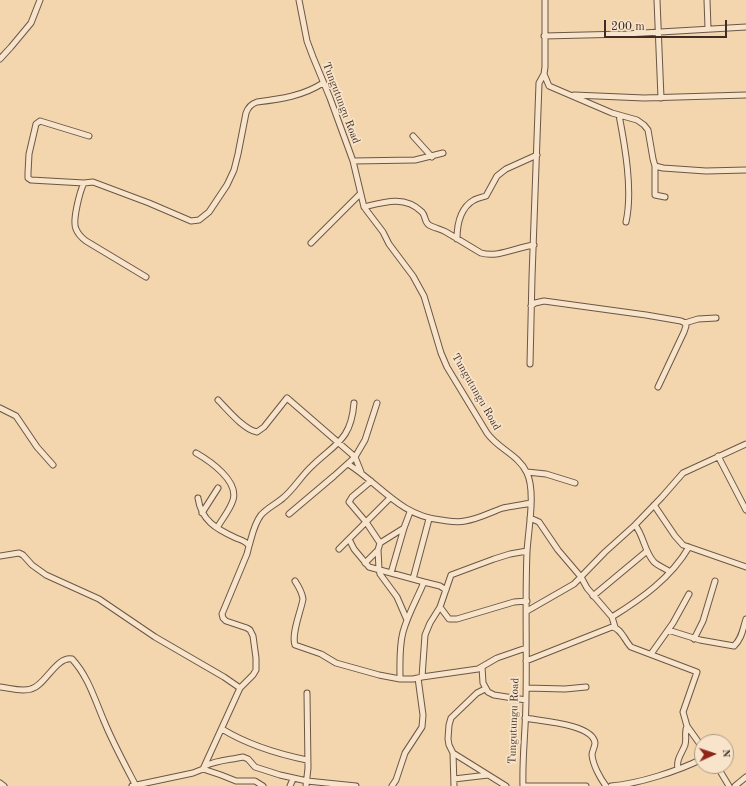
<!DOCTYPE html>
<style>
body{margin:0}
#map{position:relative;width:746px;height:786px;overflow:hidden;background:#f3d5ae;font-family:"Old Standard TT",serif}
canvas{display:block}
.north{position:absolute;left:694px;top:734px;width:40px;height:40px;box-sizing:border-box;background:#f7e4ca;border:1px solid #ad9b88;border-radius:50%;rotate:87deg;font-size:11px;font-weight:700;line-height:16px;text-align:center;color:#3e2d24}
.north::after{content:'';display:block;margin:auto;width:14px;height:18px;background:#8f2418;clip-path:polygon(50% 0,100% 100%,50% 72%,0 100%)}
.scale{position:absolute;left:604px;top:20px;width:123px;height:18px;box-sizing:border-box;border:2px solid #3e2d24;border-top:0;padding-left:5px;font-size:12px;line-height:14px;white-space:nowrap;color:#3e2d24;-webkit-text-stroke:3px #f7e4ca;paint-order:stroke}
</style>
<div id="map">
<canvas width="746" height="786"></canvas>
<div class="north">N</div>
<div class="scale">200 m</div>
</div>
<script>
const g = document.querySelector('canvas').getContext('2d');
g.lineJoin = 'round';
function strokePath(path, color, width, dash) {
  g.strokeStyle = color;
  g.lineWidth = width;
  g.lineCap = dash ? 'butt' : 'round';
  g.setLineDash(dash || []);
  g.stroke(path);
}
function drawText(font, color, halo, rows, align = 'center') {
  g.font = font + ' "Old Standard TT",serif';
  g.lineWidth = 3.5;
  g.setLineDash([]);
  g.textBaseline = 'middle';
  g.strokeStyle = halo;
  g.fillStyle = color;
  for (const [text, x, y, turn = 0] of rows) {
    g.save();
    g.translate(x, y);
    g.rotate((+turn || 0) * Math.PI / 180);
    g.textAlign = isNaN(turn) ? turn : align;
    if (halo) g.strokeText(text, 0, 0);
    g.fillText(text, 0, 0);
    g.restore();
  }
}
const street = new Path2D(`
 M299,0L307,41L313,57L330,98L353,161L364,207L383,232L389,244L413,276L424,296L441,353L447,367L487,433C498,449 518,454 527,473C536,492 528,531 527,552C525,601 527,649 526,698C526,728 522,756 523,786
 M657,0L661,98
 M707,0L708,28
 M544,36L626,34L746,27
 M0,59L11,47L31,23L40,0
 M544,74L549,86L612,113L637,120L644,125L648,130L653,159L655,166L663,168L706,171L746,170
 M574,95L644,98L746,95
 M619,115C625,146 633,191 626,222
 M413,136L432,157
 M353,161L415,160L443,153
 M655,166V195L665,197
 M84,183L31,180L28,178V173L29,154L36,124L40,121L89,136
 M364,207C384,202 405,195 422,212C426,216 424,222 429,225C434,228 441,229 446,232C458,239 469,246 481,253C498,258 517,247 534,245
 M457,239C457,224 460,208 474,200C478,198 483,197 486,196L497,176L506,169L537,155
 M311,243L360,194
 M146,277L86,241C82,238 78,234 76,229C72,221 80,191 84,183L93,182L149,203L191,221L199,220L209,212L227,185L234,170L238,154L246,113C248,107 251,104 257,102C281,99 303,96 323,83
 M531,306L535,303L544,301L646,315L681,321L685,323L686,326L684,332L658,387
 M685,323L698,319L716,318
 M530,364L532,277L539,83L544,74L545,67V0
 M218,400C227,409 244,430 257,432L264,427L287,398L355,457L361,472
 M0,408L16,416L37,447L53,465
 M196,453C210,461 239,481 233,500C230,510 222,519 217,528
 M718,456L746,510
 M348,464C380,484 400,516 441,520C449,521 457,523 465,521C479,519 491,512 503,508C512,506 522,505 531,503
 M527,472L546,474L575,483
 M654,505L675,536L683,545L746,567
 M202,513L218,488
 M289,514L334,476L355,457L365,440L377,403
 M530,518L539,522L558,550L581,577L587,588L612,617L615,627
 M635,525C644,536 644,551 654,562C658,566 665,568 670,572
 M349,539L354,549L369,567L424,582C417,599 408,614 403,632C399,647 400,663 400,679
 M380,543L404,528
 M249,546C252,536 254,524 261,515C267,508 276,504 283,498C294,489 301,476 312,466C336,443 351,440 354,403
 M339,549L390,498
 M378,550L379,569L380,574L397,597L407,620
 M0,556L19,553L23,555L32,565L46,575L99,599L155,637L224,677L240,688
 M365,563L378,550L380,543L366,522L349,502L352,497L371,481
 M391,573L404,528L410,512
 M413,579L429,519
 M295,581C299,587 302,592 303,599C301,611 291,634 295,645L321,654L336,663L379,675L400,679H413L422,677L478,669L497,658L526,648
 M424,582L440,586L446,590
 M593,596L647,551
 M440,607L449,619H457L514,602L527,601
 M527,611L574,584L605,552L635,525L662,497L683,473L746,444
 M612,617C641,599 671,578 689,547
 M668,630L700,640L734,646C742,639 743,628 746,619
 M694,639L703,621L715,581
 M651,654L673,623L689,594
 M526,661L612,627C621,628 625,641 631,647L697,672L683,712L687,726L702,747
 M482,667L483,683L488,692L494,695L526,700
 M422,677L425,635L430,623L440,607L451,575L494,559L510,554L527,551
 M0,687C10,688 21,692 31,689C45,686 56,656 72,659C88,676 95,700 104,721C113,743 124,763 135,784
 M526,688L565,689L586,687
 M485,689L477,693L451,718L449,725L448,739L449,745L453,753L506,786
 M525,718C541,721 593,724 595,743C595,747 592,751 592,755C593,765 600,778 606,786
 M222,729C248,745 278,754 307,760
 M453,753L454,786
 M205,766C217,760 230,760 243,757L248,759L255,767L280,775L307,781L356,786
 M717,766L729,786
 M203,769L221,775L236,781H255L263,786
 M678,769C676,759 682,753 685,745C687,738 684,732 687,726
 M454,779L488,775
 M0,783L4,786
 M132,786L193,773L203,769L240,688L253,675L256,670V658L253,636L250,630L247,628L226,621L223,618L222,614L247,554L249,546C246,541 241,540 236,538C216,529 201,520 198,498
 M290,786L293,779
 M306,786L308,768L307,693
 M392,786L396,780L405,753L422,727L423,715L418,678
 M523,786H586
 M611,786C638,784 678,771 702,759
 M735,786L746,777`);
const streetNames = [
 ["Tungutungu Road",341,103,69],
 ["Tungutungu Road",476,392,60],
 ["Tungutungu Road",514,721,-88]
];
strokePath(street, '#6b5746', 7);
strokePath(street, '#f7e4ca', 5);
drawText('11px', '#3e2d24', '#f7e4ca', streetNames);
</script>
